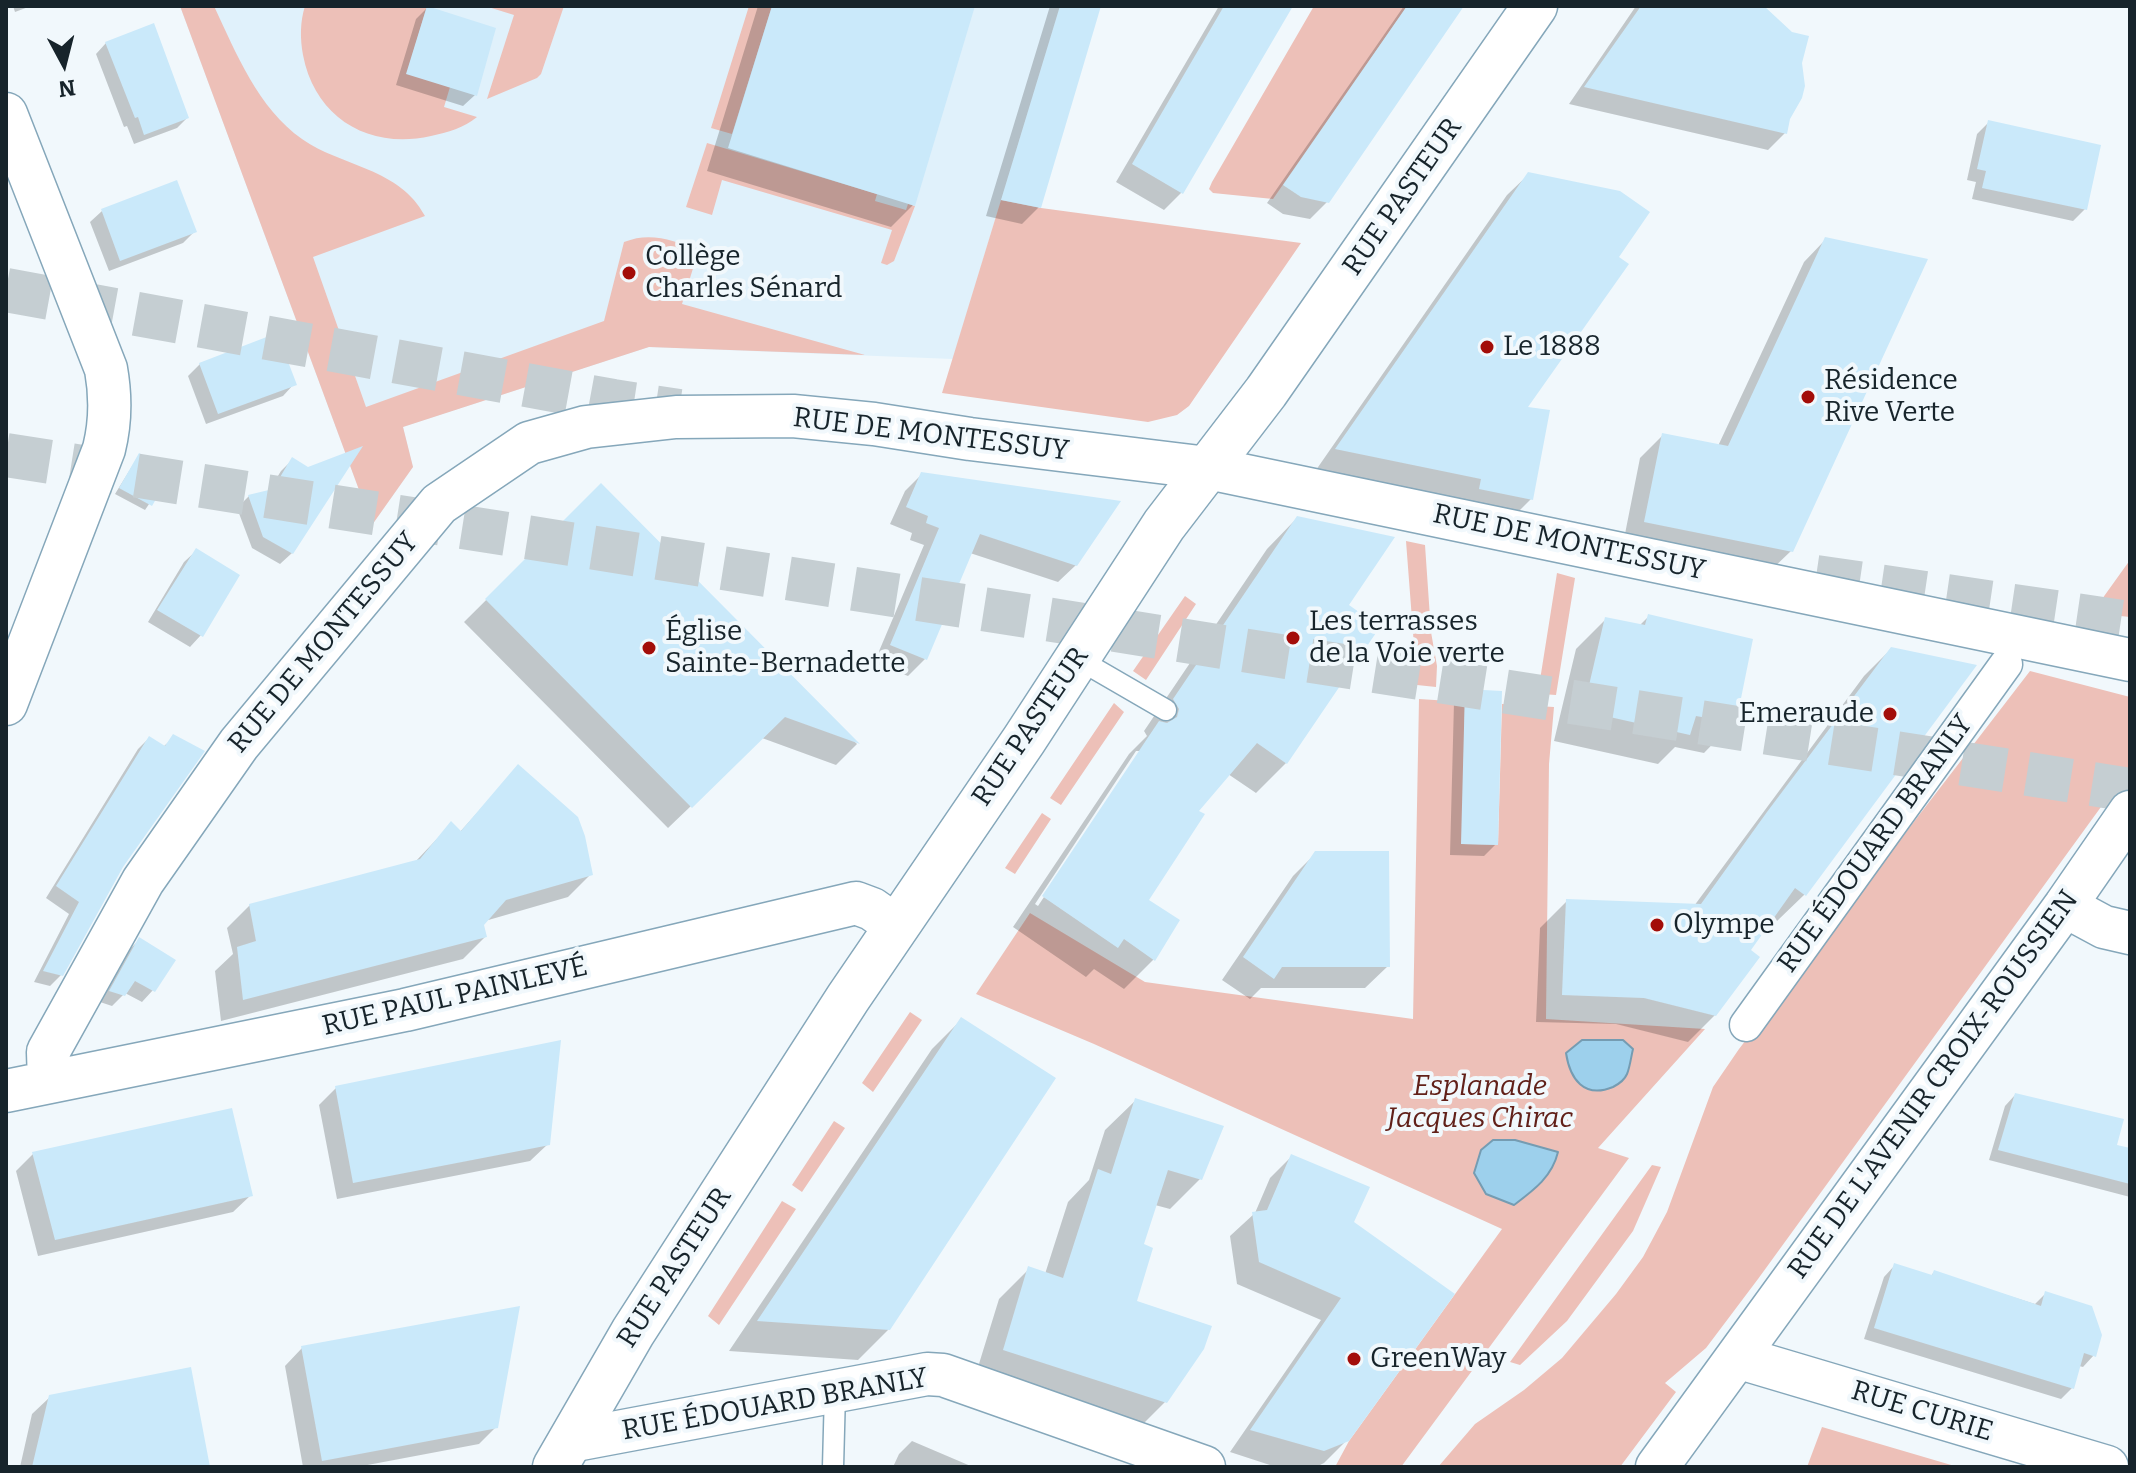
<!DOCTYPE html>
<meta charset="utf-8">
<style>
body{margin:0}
#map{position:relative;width:2136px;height:1473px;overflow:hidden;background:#f1f8fc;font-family:Bitter,serif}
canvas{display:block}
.frame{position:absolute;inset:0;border:8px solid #17242b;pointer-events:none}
.north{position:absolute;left:24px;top:24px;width:80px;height:80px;-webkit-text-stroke:6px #f1f8fc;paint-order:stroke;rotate:173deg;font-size:22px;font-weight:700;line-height:32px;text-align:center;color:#17242b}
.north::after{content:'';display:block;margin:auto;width:28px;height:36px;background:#17242b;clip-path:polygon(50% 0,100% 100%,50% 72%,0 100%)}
</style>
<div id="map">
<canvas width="2136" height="1473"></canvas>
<div class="frame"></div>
<div class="north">N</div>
</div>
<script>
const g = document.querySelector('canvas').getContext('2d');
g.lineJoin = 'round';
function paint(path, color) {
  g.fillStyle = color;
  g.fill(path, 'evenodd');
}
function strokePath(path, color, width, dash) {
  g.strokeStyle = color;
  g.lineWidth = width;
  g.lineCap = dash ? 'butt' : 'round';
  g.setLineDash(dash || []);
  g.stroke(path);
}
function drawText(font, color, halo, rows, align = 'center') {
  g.font = font + ' Bitter,serif';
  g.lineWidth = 8;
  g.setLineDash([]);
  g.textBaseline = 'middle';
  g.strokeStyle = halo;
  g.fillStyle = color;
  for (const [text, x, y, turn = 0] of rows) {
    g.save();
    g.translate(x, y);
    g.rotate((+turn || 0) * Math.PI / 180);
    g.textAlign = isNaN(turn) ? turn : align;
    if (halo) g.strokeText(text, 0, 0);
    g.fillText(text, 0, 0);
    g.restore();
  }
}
const built = new Path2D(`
 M180,6H1060L953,359L649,347L403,427L413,467L372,525Z`);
const green = new Path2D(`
 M180,6H214C236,53 258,108 302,139C342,167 400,168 425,216L313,257L366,407L604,321L624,242C651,231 673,241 699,249L682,304L865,355L649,347L403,427L413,467L372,525Z
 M305,6H427L407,73L450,87L444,107L477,117C464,128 448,132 431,136C369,150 315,118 303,55C300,38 300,22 305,6Z
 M485,6H564L541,74L537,78L487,99L514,15Z
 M749,6H772L732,134L711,128Z
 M1314,6H1407L1273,199L1213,193L1209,189L1212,182Z
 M707,143L877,194L875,201L906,210L908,204L915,206L894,261L887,265L881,263L892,230L722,180L712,215L686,207Z
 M1001,200L1041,208L1301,243L1189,406L1177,415L1148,422L942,393Z
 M1406,541L1425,545L1431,632L1437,666L1436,687L1417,685Z
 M2130,560V617L2092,613Z
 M1557,573L1575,578L1556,695L1541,694L1540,680Z
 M1185,596L1196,604L1146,680L1133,671Z
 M2030,671L2130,697V767L1758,1279L1706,1348L1665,1383L1676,1392L1620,1467H1438L1475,1424L1524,1390L1562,1358L1616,1294L1643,1257L1667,1212L1713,1087L1739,1049Z
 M1419,699L1465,702L1462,844L1498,845L1502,704L1554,707L1549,764L1546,1019L1705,1029L1598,1148L1629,1158L1401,1467H1335L1349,1441L1502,1229L1094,1044L976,994L1030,913L1145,982L1413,1019Z
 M1114,703L1124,712L1061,805L1050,798Z
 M1042,813L1051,819L1015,874L1005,868Z
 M910,1012L922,1020L873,1092L862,1083Z
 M834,1121L845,1128L802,1192L792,1185Z
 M1652,1165L1661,1167L1633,1231L1567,1321L1520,1365L1510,1362Z
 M782,1201L796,1209L719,1325L708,1316Z
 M1822,1427L1958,1467H1807Z`);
const water = new Path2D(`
 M1582,1040H1623L1633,1049C1631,1057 1630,1067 1627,1074C1624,1081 1619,1084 1613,1087C1584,1099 1570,1079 1566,1053Z
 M1493,1140H1515L1558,1152C1552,1177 1534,1190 1514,1205L1486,1194L1474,1173L1481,1150Z`);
const shadow = new Path2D(`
 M13,6H31L15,12Z
 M758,6H973L913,205L891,227L707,171Z
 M1050,6H1099L1039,207L1022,224L986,216Z
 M1219,6H1290L1181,193L1164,210L1116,182Z
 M1404,6H1463L1328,201L1310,219L1283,214L1267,203Z
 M1636,6H1761L1788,118L1785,133L1768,150L1569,104Z
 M428,7L475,95L463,106L396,85L416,19Z
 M106,43L187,118L177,128L134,144L127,126L124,127L96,54Z
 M1988,123L2085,209L2073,221L1972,199L1976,182L1967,180L1977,134Z
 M1529,174L1525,408L1531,499L1510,520L1459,509L1461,499L1316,470L1507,195Z
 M102,211L195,231L183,243L109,271L90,222Z
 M1826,239L1791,551L1768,573L1623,544L1640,458L1663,435L1718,446L1804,262Z
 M200,364L294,384L283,396L206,424L188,376Z
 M139,455L164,482L145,510L115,494Z
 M292,460V553L280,564L252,548L237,508L249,496L268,492L281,471Z
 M922,474L1076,565L1058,582L970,553L925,659L908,676L874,663L924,545L910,540L912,533L890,524L905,491Z
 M601,486L857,744L836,765L762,738L668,828L464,622Z
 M1297,518L1346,605L1286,763L1256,793L1228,774L1196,812L1147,900L1154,959L1124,989L1094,969L1086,977L1013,927L1129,754L1147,736L1144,731L1267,549ZM1136,751H1141L1038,906L1035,904Z
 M196,551L201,635L190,647L148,622L184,562Z
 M1648,617L1734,722L1704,753L1675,747L1658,764L1554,741L1576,649L1606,619L1639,626Z
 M1891,649L1804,895L1777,921L1772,917L1748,950L1715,1015L1688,1042L1616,1024L1536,1022L1540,928L1567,901L1694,906L1864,676Z
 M1466,691L1496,844L1484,856L1450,855L1454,702Z
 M174,737L120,868L61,975L50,986L34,982L69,914L46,898L138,749L149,738L163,747Z
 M518,767L591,874L568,897L485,921L482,924L485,937L463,959L221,1021L215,971L233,954L227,928L250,905L415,862L451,824L459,833Z
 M1316,853L1388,966L1365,988H1261L1250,999L1222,980L1293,876Z
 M139,940L153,990L142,1002L125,993L112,1006L100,1002L128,951Z
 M962,1019L889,1329L858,1360L729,1351L932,1049Z
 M336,1088L548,1144L530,1161L337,1199L319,1105Z
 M2015,1095L2115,1145L2130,1149V1197L1989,1160L2005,1106Z
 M1136,1100L1200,1179L1170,1209L1155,1205L1142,1246L1134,1302L1165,1402L1135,1432L974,1380L999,1299L1029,1269L1045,1274L1068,1202L1089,1180L1105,1130Z
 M33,1154L251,1195L233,1212L38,1256L16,1171Z
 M1292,1156L1352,1222L1347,1440L1324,1463L1316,1467H1276L1230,1452L1321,1320L1237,1284L1230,1236L1255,1213L1270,1178Z
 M1895,1265L1930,1277L1934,1272L2035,1304L2046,1293L2094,1355L2083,1367L2079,1366L2072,1388L2061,1399L1864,1339L1884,1277Z
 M302,1348L496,1427L479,1444L357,1467H303L285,1366Z
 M50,1397L208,1467H20L32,1414Z
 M912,1441L973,1467H893L899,1454Z`);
const building = new Path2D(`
 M427,6L496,28L477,96L406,74Z
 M772,6H975L915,206L728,148Z
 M1060,6H1101L1041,208L1001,200Z
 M1224,6H1293L1183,194L1132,164Z
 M1407,6H1464L1329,203L1301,197L1283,185Z
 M1641,6H1764L1792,32L1809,36L1802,63L1805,86L1802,98L1790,119L1787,134L1584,87Z
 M154,23L189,118L144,135L138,117L135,118L105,42Z
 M1988,120L2101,145L2087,210L1982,188L1986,171L1977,169Z
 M1528,172L1620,191L1650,212L1619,257L1629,264L1528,407L1550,410L1533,500L1479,489L1481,479L1335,449Z
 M177,180L197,232L120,261L101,209Z
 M1825,237L1928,259L1793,552L1644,522L1662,433L1728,446Z
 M277,333L297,385L218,414L199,363Z
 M363,446L293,554L263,537L248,495L273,489L292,457L308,467Z
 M139,453L166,468V482L152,506L119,488Z
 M921,472L1121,501L1077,566L980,534L927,660L890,645L939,528L926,523L928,516L906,507Z
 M601,483L860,744L785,717L692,808L485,599Z
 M1297,516L1395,537L1349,605L1380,627L1287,764L1257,743L1199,811L1205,814L1149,900L1180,920L1155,961L1124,939L1118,948L1042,896L1159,721L1167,723L1177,717L1179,709L1173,699Z
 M196,548L240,575L203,637L157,610Z
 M1648,614L1753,639L1736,723L1696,716L1690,735L1583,711L1605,617L1645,625Z
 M1891,647L1977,665L1806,896L1795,888L1751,950L1760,957L1716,1016L1644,998L1562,995L1566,899L1701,904L1767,812Z
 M1465,689L1502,691L1498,845L1461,844Z
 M173,734L205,751L123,867L63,976L43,971L79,902L56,886L149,736L165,746Z
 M518,764L578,817L585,836L593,875L506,900L484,925L487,937L243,1000L237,947L256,941L249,904L420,859L451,821L461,831Z
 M1315,851H1389L1390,967H1282L1274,979L1243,957Z
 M139,937L176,960L155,992L135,981L125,996L109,991Z
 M961,1017L1056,1078L890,1330L757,1321Z
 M561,1040L550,1145L353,1183L335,1086Z
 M2015,1093L2124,1119L2117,1145L2130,1148V1184L1998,1150Z
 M1135,1098L1224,1126L1202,1180L1168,1170L1144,1244L1153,1248L1137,1301L1212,1326L1204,1349L1167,1403L1003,1350L1028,1266L1063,1278L1098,1169L1111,1174Z
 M232,1108L253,1196L55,1240L32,1152Z
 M1291,1154L1370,1187L1354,1222L1455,1294L1349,1441L1324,1451L1250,1430L1341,1298L1259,1262L1252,1212L1267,1210Z
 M1894,1263L1932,1275L1934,1270L2041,1306L2045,1291L2092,1306L2102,1335L2096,1357L2084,1353L2074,1389L1874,1328Z
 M520,1306L498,1428L322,1461L301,1346Z
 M191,1367L210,1467H32L49,1395Z`);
const trunkTunnel = new Path2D(`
 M6,290L613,401L679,411
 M6,455L2130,790
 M1816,577L2130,623`);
const service = new Path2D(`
 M1078,659L1166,710
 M833,1467L835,1392`);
const pedestrian = new Path2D(`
 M1746,1025L2006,664`);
const minor = new Path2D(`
 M6,114L106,369C111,397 111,421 104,449L6,704
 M2065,906L2104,927L2130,933
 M49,1082L48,1052L143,881L239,744L439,504L529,443L586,427L676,417L793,416L874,424L970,439L1208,468L2130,660
 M6,1091L405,1010L856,903L872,909L896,926
 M1737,1357L2107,1467
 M570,1441L927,1374L943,1375L1204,1467
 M1657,1467L2065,906L2130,812`);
const tertiary = new Path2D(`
 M555,1467L633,1332L848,998L1024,740L1164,525L1266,392L1535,6`);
const markers = [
 [629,273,8,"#a30d09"],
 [1487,347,8,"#a30d09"],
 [1808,397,8,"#a30d09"],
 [1293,638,8,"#a30d09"],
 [649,648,8,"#a30d09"],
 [1890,714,8,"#a30d09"],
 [1657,925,8,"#a30d09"],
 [1354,1359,8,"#a30d09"]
];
const streetNames = [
 ["RUE PASTEUR",1403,197,-55],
 ["RUE DE MONTESSUY",931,435,7],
 ["RUE DE MONTESSUY",1569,543,12],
 ["RUE DE MONTESSUY",324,643,-50],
 ["RUE PASTEUR",1031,727,-56],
 ["RUE ÉDOUARD BRANLY",1876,844,-54],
 ["RUE PAUL PAINLEVÉ",455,997,-13],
 ["RUE DE L'AVENIR CROIX-ROUSSIEN",1934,1085,-54],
 ["RUE PASTEUR",675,1268,-57],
 ["RUE ÉDOUARD BRANLY",775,1405,-10],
 ["RUE CURIE",1922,1412,17]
];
const poiNames = [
 ["Collège",645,257],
 ["Charles Sénard",645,289],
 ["Le 1888",1503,347],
 ["Résidence",1824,381],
 ["Rive Verte",1824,413],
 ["Les terrasses",1309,622],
 ["de la Voie verte",1309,654],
 ["Église",665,632],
 ["Sainte-Bernadette",665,664],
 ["Emeraude",1874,714,"right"],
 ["Olympe",1673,925],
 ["GreenWay",1370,1359]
];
const parkNames = [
 ["Esplanade",1480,1087],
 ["Jacques Chirac",1480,1119]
];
paint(built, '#e0f1fb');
paint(green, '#edc0b8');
paint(water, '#9dd0ec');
strokePath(water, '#759cb2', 2);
paint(shadow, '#0003');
paint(building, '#cae9fa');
strokePath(trunkTunnel, '#c5ced2', 44, [44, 22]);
strokePath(service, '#85a7ba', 23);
strokePath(pedestrian, '#85a7ba', 35);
strokePath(minor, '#85a7ba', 45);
strokePath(tertiary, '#85a7ba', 47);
strokePath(service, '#fff', 20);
strokePath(pedestrian, '#fff', 32);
strokePath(minor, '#fff', 42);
strokePath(tertiary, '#fff', 44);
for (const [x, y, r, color] of markers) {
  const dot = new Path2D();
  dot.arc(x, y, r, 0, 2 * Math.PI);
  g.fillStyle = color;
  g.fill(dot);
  strokePath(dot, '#f1f8fc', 3);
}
drawText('28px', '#17242b', '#f1f8fc', streetNames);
drawText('28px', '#17242b', '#f1f8fc', poiNames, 'left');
drawText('italic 28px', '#612019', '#f1f8fc', parkNames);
</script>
